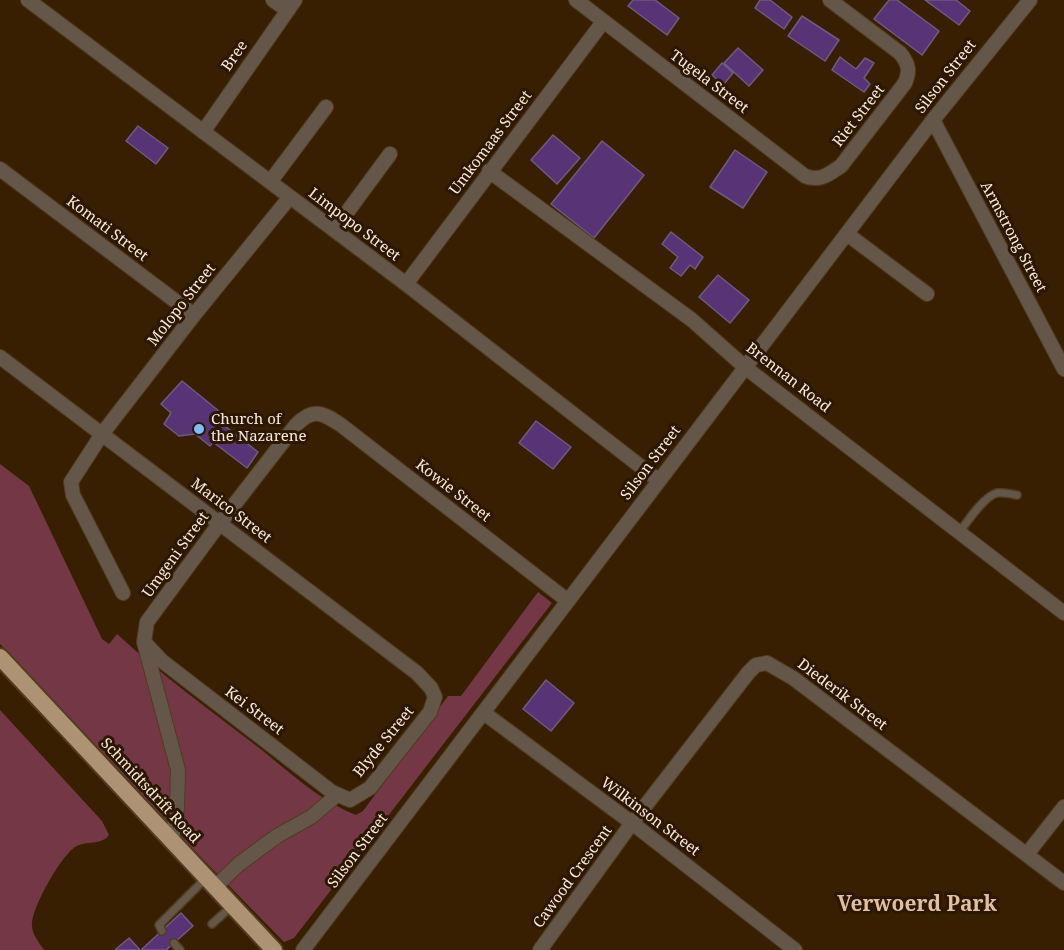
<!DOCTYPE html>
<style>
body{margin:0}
canvas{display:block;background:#381f01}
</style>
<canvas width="1064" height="950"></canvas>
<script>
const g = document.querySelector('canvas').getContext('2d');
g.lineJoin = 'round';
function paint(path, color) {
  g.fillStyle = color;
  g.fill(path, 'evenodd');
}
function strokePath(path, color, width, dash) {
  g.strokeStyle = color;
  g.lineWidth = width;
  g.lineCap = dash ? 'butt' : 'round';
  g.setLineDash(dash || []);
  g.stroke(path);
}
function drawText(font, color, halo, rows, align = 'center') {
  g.font = font + ' "Noto Serif",serif';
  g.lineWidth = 6;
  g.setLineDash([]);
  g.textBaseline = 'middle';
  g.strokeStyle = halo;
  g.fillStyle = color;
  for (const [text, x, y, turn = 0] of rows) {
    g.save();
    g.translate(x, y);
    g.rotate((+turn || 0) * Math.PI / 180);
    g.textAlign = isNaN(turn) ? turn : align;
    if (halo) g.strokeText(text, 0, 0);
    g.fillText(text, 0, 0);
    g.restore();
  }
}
const green = new Path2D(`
 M0,464L29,486L102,639L109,644L117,634C161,675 210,710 258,747C288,771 320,801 356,815L363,811L448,696H461L538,592L552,603L294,938L284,942L191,847L0,644Z
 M0,710L102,821L109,835C101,846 86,840 75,847C61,856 31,909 32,925C32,935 39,942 44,950H0Z`);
const building = new Path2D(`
 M633,0H655L679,18L667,35L628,6Z
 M760,0H770L792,17L784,29L755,8Z
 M889,0H897L939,31L922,55L874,19Z
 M925,0H956L970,11L959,25Z
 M802,16L839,40L825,61L788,36Z
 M738,48L763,70L749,86L724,63Z
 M840,57L856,69L865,58L874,63L864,78L870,84L864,92L832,70Z
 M722,63L733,73L723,85L712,75Z
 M138,126L168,148L156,164L126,141Z
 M553,135L580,158L557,184L531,160Z
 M602,141L644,175L594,238L551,204Z
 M735,150L767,172L743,208L710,187Z
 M671,232L703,257L695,269L690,265L681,276L670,268L678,257L662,244Z
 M718,275L749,300L730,323L699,297Z
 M182,381L225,416L221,423L258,452L247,468L213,442L210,446L195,434L179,436L164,424L171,413L161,404Z
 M536,421L571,447L553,469L519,443Z
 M546,680L574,703L551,731L523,709Z
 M181,913L193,926L166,950H141Z
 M129,938L140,950H115Z`);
const service = new Path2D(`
 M959,533C967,522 984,496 997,493C1003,492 1011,494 1017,495
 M212,924L232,906
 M162,931L159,925L205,879
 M174,943L180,950`);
const minor = new Path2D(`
 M28,0L406,284L658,480
 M273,0L287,10
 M576,0L805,176C820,182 829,174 841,166L905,83C910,71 909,64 900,53L830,0
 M933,120L1064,369
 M203,132L295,0
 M0,169L194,315
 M489,171L692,320L746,368L1064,613
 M270,182L326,107
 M334,230L390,154
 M847,234L927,294
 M406,284L603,22
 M0,357L417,673L431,688L435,697L430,712L370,788L350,800L332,792L162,661L144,642
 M123,593L73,495L71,482L102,434L194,315L290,197
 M484,713L632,823L795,950
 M172,841L177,808L178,770L144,642L147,622L220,523L296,425C313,407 323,413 341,425L568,601
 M1027,854L1064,807
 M215,887L239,864L277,836L311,817L337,795
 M303,950L933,120L1030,0
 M540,950L632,823L748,673L756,665L767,663L793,678L1064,883`);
const trunk = new Path2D(`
 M0,657L274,950`);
const markers = [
 [199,429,6,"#7dbef9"]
];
const streetNames = [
 ["Bree",235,56,-55],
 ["Silson Street",946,77,-52],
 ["Tugela Street",709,82,37],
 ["Riet Street",859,116,-52],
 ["Umkomaas Street",491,143,-53],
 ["Limpopo Street",354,225,37],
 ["Komati Street",107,229,37],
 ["Armstrong Street",1013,237,62],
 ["Molopo Street",182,305,-52],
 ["Brennan Road",788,378,38],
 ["Silson Street",651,463,-53],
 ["Kowie Street",453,491,38],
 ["Marico Street",231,511,37],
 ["Umgeni Street",176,555,-54],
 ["Diederik Street",842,695,37],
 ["Kei Street",254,711,37],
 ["Blyde Street",384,742,-51],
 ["Schmidtsdrift Road",150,791,47],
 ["Wilkinson Street",650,817,37],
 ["Silson Street",358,851,-53],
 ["Cawood Crescent",573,877,-54]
];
const poiNames = [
 ["Church of",211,420],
 ["the Nazarene",211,437]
];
const districtNames = [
 ["Verwoerd Park",917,905]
];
paint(green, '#743745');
paint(building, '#583376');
strokePath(building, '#6d5b7e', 1.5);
strokePath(service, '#533b1f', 10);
strokePath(minor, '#533b1f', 16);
strokePath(trunk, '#533b1f', 20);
strokePath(service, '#64574a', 7);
strokePath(minor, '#64574a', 14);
strokePath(trunk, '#ae9274', 16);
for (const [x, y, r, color] of markers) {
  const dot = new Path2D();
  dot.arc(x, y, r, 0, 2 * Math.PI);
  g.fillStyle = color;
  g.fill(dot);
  strokePath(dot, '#2b1702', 2);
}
drawText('15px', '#fbead9', '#2b1702', streetNames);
drawText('15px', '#fbead9', '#2b1702', poiNames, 'left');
drawText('bold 21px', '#e1c09f', '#2b1702', districtNames);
</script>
